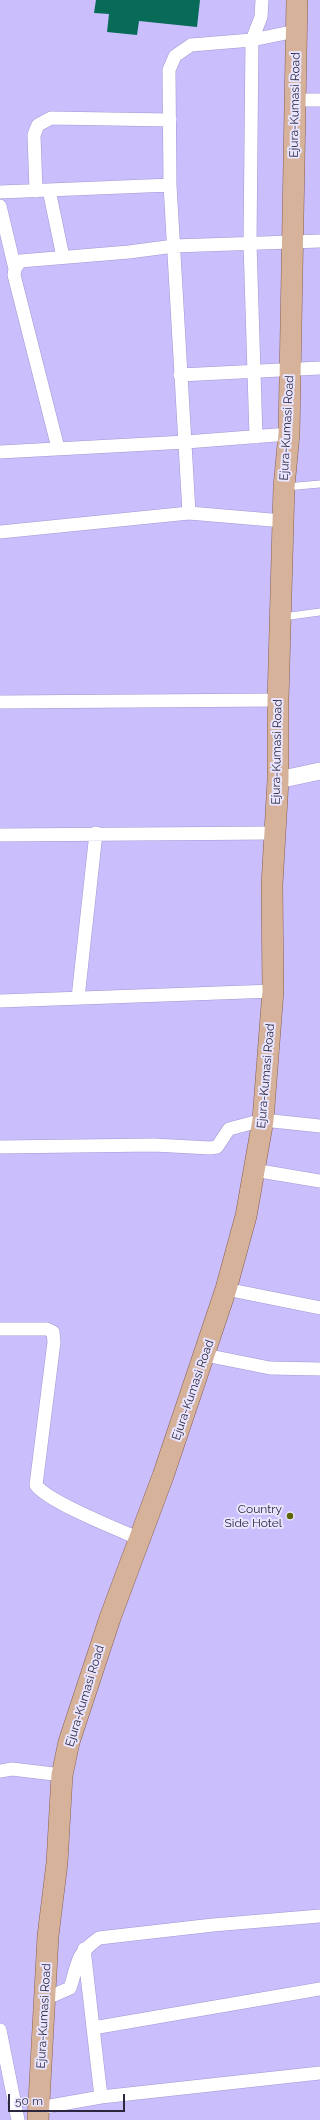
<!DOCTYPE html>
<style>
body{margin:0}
#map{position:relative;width:320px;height:2120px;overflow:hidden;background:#cabefd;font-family:Raleway,sans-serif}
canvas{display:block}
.scale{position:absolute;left:8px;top:2094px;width:117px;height:18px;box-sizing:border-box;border:2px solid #2c273f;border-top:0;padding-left:5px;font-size:12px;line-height:14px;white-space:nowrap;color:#2c273f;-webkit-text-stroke:3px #e9e5ff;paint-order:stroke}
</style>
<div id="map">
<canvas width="320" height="2120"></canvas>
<div class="scale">50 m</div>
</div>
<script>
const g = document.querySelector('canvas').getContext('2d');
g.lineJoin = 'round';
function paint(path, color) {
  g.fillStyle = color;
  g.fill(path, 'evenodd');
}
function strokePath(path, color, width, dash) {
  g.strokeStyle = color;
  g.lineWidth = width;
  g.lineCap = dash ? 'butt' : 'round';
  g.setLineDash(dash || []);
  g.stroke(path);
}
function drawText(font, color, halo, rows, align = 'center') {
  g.font = font + ' Raleway,sans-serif';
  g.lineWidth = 4;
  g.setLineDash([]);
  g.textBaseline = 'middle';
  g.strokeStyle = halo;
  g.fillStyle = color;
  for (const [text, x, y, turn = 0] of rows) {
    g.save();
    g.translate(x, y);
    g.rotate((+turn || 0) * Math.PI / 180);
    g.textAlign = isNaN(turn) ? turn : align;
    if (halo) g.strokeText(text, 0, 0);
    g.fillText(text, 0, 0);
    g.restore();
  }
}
const building = new Path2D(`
 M96,0H200L197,27L139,21L137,35L107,32L109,14L94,13Z`);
const service = new Path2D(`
 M286,487L320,484
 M283,617L320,612`);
const minor = new Path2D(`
 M295,100H320
 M49,190L63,257
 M36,191L34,135L38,125L51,118L170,120
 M0,192L170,185
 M0,206L15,269
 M180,375L320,368
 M256,437L250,243L252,40L261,17L262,0
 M58,448L14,275L15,269L20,261L129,252L174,246L320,241
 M0,452L186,442L289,434
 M189,513L170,185L169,70L175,56L191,45L252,40L296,31
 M0,532L189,513L283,521
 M0,702L278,700
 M0,835L275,833
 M78,998L96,833
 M0,1001L273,991
 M0,1147L154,1145L210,1148L217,1147L229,1129L263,1120L320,1126
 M254,1170L320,1181
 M226,1289L320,1308
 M0,1329H47L53,1332L54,1342L36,1485C48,1502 117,1529 140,1539
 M205,1355L270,1368L320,1369
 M0,1771L12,1769L62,1775
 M84,1949L101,2097
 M45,1999L70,1988C79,1962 74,1956 99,1938L213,1925L320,1916
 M93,2028L320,1989
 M0,2030L18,2120
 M39,2108L101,2097L320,2073`);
const tertiary = new Path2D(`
 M278,780L320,771`);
const primary = new Path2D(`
 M38,2120L48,1936L57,1863L62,1775L69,1742L110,1618L163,1476L226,1289L246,1216L263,1120L273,991L272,885L278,780V700L284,487L289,434L297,0`);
const markers = [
 [290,1516,4,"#5f6502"]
];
const streetNames = [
 ["Ejura-Kumasi Road",295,105,-89],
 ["Ejura-Kumasi Road",287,428,-87],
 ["Ejura-Kumasi Road",277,752,-89],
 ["Ejura-Kumasi Road",266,1076,-85],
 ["Ejura-Kumasi Road",193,1390,-71],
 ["Ejura-Kumasi Road",85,1696,-73],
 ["Ejura-Kumasi Road",44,2016,-87]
];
const poiNames = [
 ["Country",282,1509],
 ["Side Hotel",282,1523]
];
paint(building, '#076b58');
strokePath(service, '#a396d3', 8);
strokePath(minor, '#a396d3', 14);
strokePath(tertiary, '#a396d3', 18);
strokePath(primary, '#89604e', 22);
strokePath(service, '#fff', 7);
strokePath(minor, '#fff', 13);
strokePath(tertiary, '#fff', 17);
strokePath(primary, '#d6b29a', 21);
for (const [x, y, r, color] of markers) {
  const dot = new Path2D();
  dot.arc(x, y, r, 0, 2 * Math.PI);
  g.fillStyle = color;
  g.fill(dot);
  strokePath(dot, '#e9e5ff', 1.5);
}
drawText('12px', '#2c273f', '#e9e5ff', streetNames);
drawText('12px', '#2c273f', '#e9e5ff', poiNames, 'right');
</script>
